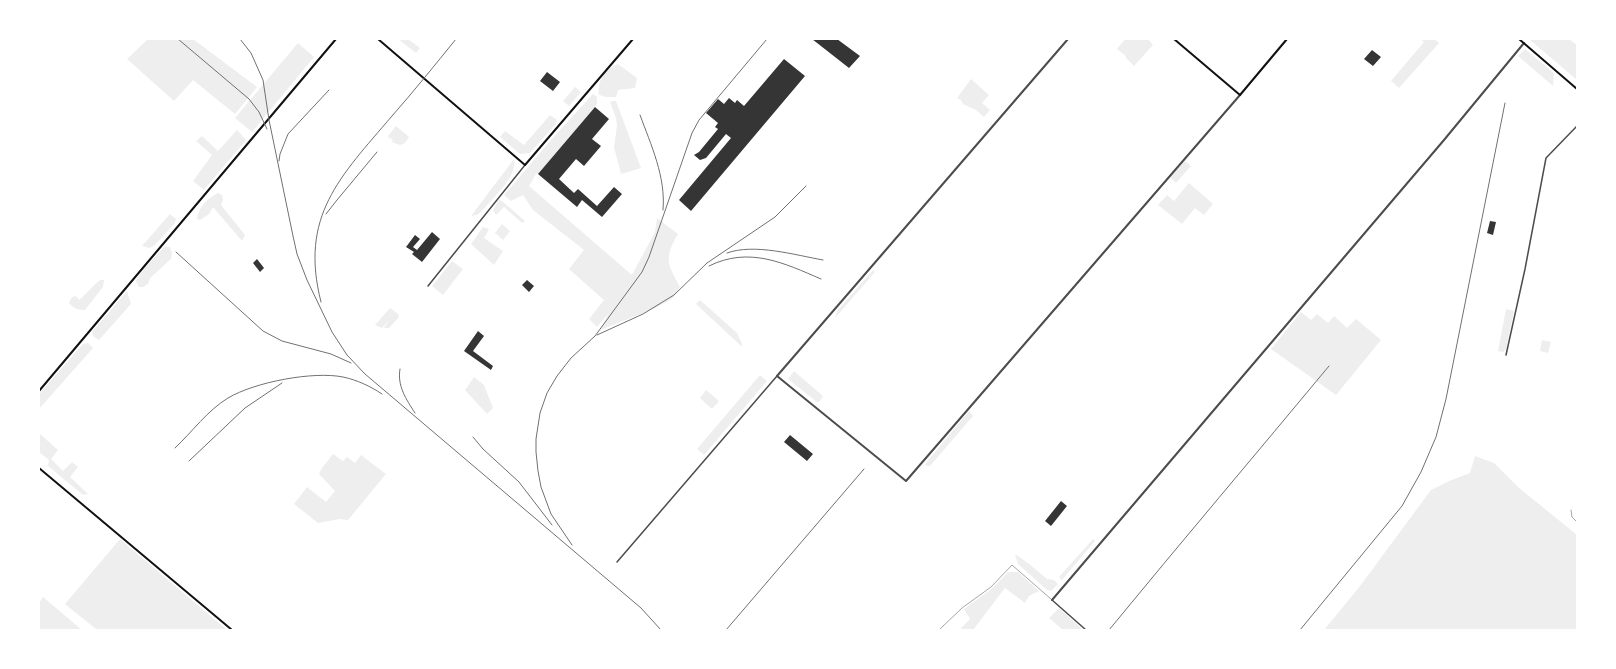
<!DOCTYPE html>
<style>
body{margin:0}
#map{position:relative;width:1616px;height:669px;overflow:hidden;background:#fff;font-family:Merriweather,serif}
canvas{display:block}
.frame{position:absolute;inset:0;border:40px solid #fff;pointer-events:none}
</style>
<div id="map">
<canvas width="1616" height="669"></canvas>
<div class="frame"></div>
</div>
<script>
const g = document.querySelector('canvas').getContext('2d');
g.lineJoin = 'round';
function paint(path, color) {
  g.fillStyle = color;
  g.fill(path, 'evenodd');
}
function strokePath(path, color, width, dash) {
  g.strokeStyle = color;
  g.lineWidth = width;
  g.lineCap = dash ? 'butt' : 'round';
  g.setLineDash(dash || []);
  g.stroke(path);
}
const green = new Path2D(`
 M148,39H193L257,87L235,114L193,80L174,101L127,59Z
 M398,39H408L420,48L416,53Z
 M1125,39H1148L1153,45L1134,66L1126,58V56L1117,49Z
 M1421,39H1434L1439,43L1399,88L1391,81L1424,42Z
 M1529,39H1569L1577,45V80Z
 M298,43L314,57L252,132L235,118Z
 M1525,49L1554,73L1553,86L1518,56Z
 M618,64L637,78L635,88L618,90L616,97H607L599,95C597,81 605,69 618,64Z
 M971,79L989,95L982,103L990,110L984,117L976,110L963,104L961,100L957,98Z
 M575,87L581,92L569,106L563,101Z
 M593,94L597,97V104L538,174H536L529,186L632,275L655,232L657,218L678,234C664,258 667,263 680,287L673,298L656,308L600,330L609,313L597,327L589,319L604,300L569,269L584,250L533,210L523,195L511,201L504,195L550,141Z
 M612,101H616L641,168L621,174L614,147L617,126L616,118L610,102Z
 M550,115L557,120L556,124L530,153L520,154L500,137L505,131L524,145Z
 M396,126L409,137L405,143L400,145L392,142L393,141L391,138L390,139L388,136Z
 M237,130L246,140L204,190L193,181L212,155L196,141L202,136L218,151Z
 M514,159C518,176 492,199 481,212L477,215L471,216Z
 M1185,161L1191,166L1176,183L1170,177Z
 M1189,183L1213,204L1204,215L1195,208L1182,224L1158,205L1167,195L1174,201Z
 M218,193L222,195L223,200L221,205L245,235L242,241L213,207L209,214L200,220L197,219C199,206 207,199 218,193Z
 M499,200L502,201L525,221L522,223L504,207L496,215L493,210Z
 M170,214L176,219L175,223L154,246L149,248L142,246Z
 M502,224L510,231L503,240L495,233Z
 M483,227L489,229L484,238L503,251L494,265L471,244Z
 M164,247H170L172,253L171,259L150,278L148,284L143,287H139L136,281L142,271Z
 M452,261L463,269L443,295L432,286Z
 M873,270L875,272L835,318L837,311Z
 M100,280H104L103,287L85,310C78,310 74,309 69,303L72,297L76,296L79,300C86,295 92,286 100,280Z
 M127,291L131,304L99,340L93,336L92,332Z
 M700,300L737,333L742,344L741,346L696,304Z
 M390,308L398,314L399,317L389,328H384L389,320L382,328L375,325Z
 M1506,309L1514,311L1506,349L1503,352L1498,351Z
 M1301,312L1311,320L1317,314L1328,323L1334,316L1347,328L1356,319L1381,340L1336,395L1271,349Z
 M1542,340L1551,342L1548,353L1540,351Z
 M88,343L93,348L39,409V394L83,344Z
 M794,371L823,396L820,401L817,402L788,379Z
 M760,375L767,381L704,455L697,449Z
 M474,377L484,385L493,408L487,414L465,390Z
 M706,390L719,401L712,409L700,398Z
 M969,411L973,416L930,466H927L925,464Z
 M39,433L58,450L51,459L63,471L72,462L78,467L70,477L88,494L83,495L48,466L49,460L39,452Z
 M333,454L343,461L347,457L355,463L361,455L386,474L348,520L339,519L318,523L294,504L307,487L326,502L335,491L319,474L322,468Z
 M1475,456L1494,463L1518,487L1577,535V630H1324L1360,586L1431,490L1449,481L1470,473Z
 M120,539L227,630H97L65,604Z
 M1093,539L1095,541L1062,580L1059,577Z
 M1015,554L1028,563L1047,579L1054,580L1058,584L1051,591L1047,590L1018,564Z
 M1008,572H1018L1039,591L1029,596L1025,603L1005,588L973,630L962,629L961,628L970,619L964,609L993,588Z
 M43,597L82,630H39V603Z
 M1059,608L1083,630H1063L1049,618Z`);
const building = new Path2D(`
 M812,39H837L860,56L849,68Z
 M1372,50L1381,57L1373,66L1364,59Z
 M784,59L805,76L691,211L679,200L731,138L726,134L706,158L700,160L694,155L699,152L718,129L715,127L718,123L706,113L718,99L724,104L729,98L735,103L737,100L744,106Z
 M547,72L560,82L553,91L540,81Z
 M595,107L609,119L592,139L601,146L584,166L576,159L559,179L574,193L578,189L597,206L614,187L622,194L602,217L582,200L577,207L538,174Z
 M1490,221L1496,222L1493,235L1487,233Z
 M432,232L440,239L422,262L412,254L414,252L406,247L415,235L420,239L413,247L417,250Z
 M257,259L264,268L260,272L253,263Z
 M527,280L534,286L529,292L522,285Z
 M478,331L484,336L473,351L493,366L491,370L464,351Z
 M790,435L813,454L807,461L784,442Z
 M1061,501L1067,506L1051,526L1045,521Z`);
const service = new Path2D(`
 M1571,510L1572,517L1577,522
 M939,630L962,608L991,587L1012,565L1051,599`);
const minor = new Path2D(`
 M428,286L525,165
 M1506,355L1525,269L1546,158L1577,126
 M617,562L777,376
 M1052,600L1086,630`);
const tertiary = new Path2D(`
 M1068,39L777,376L906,481L1240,95
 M1052,600L1444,140L1524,43`);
const secondary = new Path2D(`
 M378,39L525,165L633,39
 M1519,39L1577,89`);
const primary = new Path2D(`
 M1174,39L1240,95L1287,39
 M39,391L336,39
 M39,468L232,630`);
const rail = new Path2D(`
 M178,39L249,99L259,112L267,129
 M240,39L251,53L263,80L269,120L293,236L297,254L307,280L332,332L347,355L365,374L641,608L661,630
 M640,115C651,145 666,177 663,210
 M279,161L280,154L288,134L329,90
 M326,214L337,200L377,152
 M176,252L263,331L282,341L331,354L351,363
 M727,253C754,243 795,255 823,260
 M709,266C749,246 784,263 821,279
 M321,302C299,216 340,177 392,116C414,91 435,65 456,39
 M597,335L643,314L674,295L707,263L775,217L806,186
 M400,369C397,386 406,399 415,413
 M473,437L483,449L519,482L552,525
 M175,448C192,432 208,410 228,398C255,382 313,371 343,377C357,380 370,386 382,394
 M189,461L245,408L282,383
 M572,545L551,514L541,487L538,471L536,452V439L540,413L547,393L557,376L571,358L595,336L642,272L649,257L692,133L699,120L767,39
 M726,630L864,469
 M1109,630C1182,541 1256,454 1329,366
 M1300,630L1402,506L1421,472L1436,437L1446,399L1505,103`);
paint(green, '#eee');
paint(building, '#353535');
strokePath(service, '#4c4c4c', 0.5);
strokePath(minor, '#4c4c4c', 1.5);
strokePath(tertiary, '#4c4c4c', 2);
strokePath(secondary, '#111', 2);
strokePath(primary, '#111', 2);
strokePath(rail, '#707070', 1);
</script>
